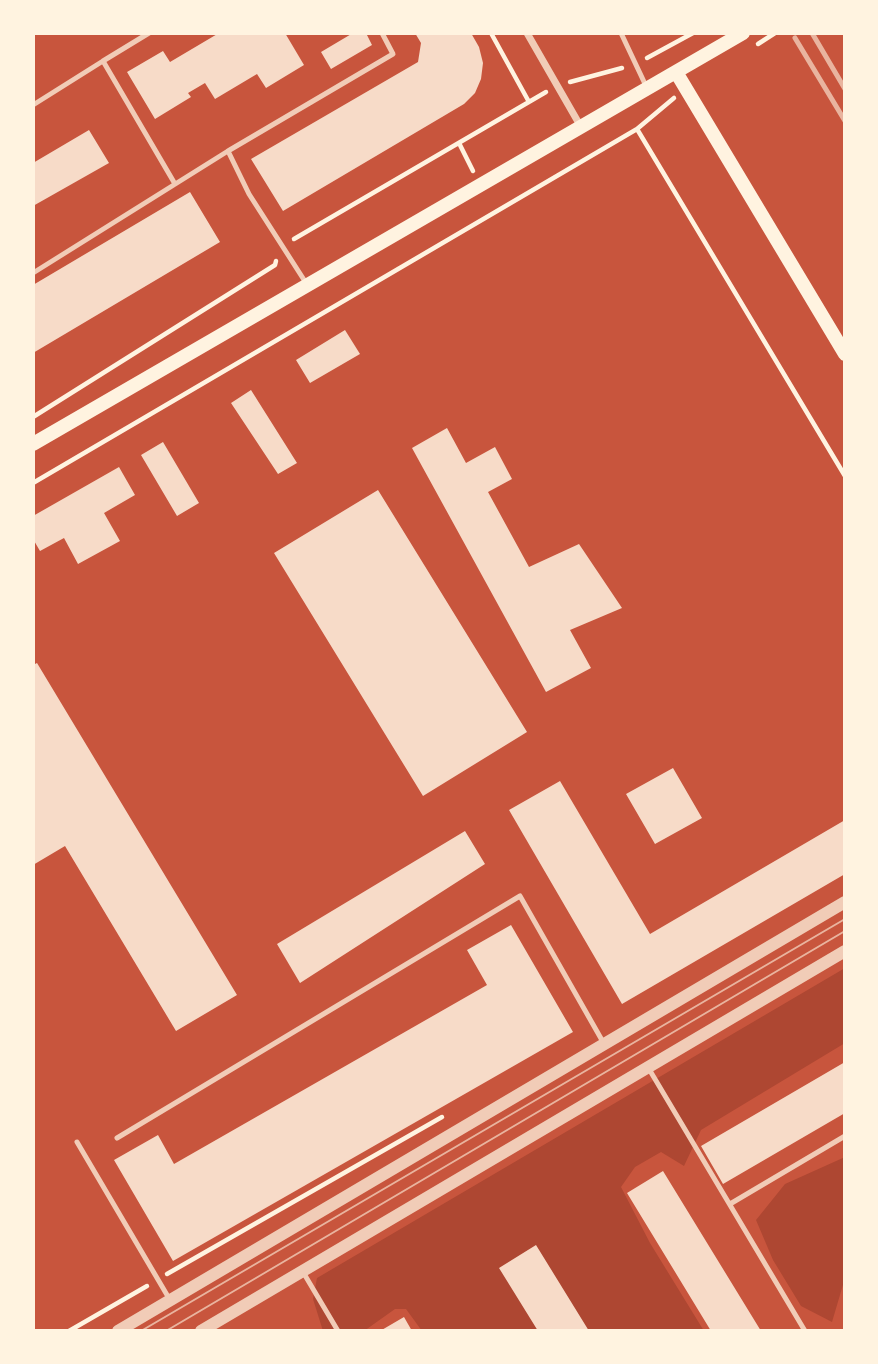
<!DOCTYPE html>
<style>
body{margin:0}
#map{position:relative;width:878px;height:1364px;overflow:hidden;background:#c8553d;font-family:Commissioner,sans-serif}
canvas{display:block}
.frame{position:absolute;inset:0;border:35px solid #fff3e0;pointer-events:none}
</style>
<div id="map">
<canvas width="878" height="1364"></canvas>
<div class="frame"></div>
</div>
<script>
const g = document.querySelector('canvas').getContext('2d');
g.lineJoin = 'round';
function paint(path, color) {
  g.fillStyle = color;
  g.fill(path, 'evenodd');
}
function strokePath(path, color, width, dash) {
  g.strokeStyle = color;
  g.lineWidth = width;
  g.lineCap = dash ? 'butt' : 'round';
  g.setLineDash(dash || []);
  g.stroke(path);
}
const green = new Path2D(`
 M845,968V1043L701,1130L684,1166L661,1152L635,1167L621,1187L650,1243L704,1331H422L406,1309H395L364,1331H323L313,1299L317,1278Z
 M845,1157V1278L832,1322L801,1306L773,1260L756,1220L785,1184Z`);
const building = new Path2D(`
 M219,33H285L304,65L266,88L257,74L215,99L205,83L188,93L191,97L155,119L127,72L163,51L170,62Z
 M353,33H366L372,45L331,69L321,52Z
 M415,33H471L479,47L483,63L481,79L475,93L464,104L283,211L251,159L418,62L421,43Z
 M89,130L109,163L33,206V163Z
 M190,192L220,242L33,353V285Z
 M345,330L360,354L310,383L296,360Z
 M251,390L297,463L278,474L231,403Z
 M447,428L466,463L495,447L512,479L488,492L529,567L579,544L622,608L570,630L591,668L546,692L412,448Z
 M163,442L199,503L177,516L141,455Z
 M119,467L135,495L104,513L120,541L78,564L64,538L40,551L33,539V516Z
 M378,490L527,732L423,796L274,553Z
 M37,663L237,995L176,1031L65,846L33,865V665Z
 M673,768L702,818L655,844L626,794Z
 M560,781L650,934L845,820V874L622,1004L509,810Z
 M465,831L485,864L300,983L277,944Z
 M511,925L573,1032L173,1261L114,1160L158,1135L174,1164L487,985L467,950Z
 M845,1062V1113L723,1184L701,1146Z
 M663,1171L761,1331H711L627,1193Z
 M536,1245L589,1331H538L499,1268Z
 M404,1317L412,1331H380Z`);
const path = new Path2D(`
 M491,33L529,102
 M758,44L775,33
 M647,58L693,33
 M570,82L622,68
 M637,129L845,476
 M459,143L473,171
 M294,239L546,92
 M33,417L275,265L276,261
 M33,483L637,129L674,98
 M167,1274L442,1117
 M69,1331L147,1286`);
const service = new Path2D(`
 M149,33L103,61L175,184
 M621,33L646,86
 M33,105L103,61
 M228,151L249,194L306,283
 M33,273L228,151L393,54L382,33
 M649,1069L805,1331
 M117,1138L520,896L603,1042
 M77,1142L170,1300
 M730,1204L845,1136
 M303,1272L338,1331`);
const minor = new Path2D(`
 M527,33L581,127`);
const tertiary = new Path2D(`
 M118,1331L845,902
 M201,1331L845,951`);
const secondary = new Path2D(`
 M676,72L845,354
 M33,444L743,33`);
const tram = new Path2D(`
 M141,1331L845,919
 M166,1331L845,931`);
const rail = new Path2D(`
 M812,33L845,89
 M795,38L845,121`);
paint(green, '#ae4732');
paint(building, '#f7dbc8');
strokePath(path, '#fff3e0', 4.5);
strokePath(service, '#f1ccb7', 5);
strokePath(minor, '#f1ccb7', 7);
strokePath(tertiary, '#f1ccb7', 12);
strokePath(secondary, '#fff3e0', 14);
strokePath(tram, '#e9b49f', 2);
strokePath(rail, '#e9b49f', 5);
</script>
